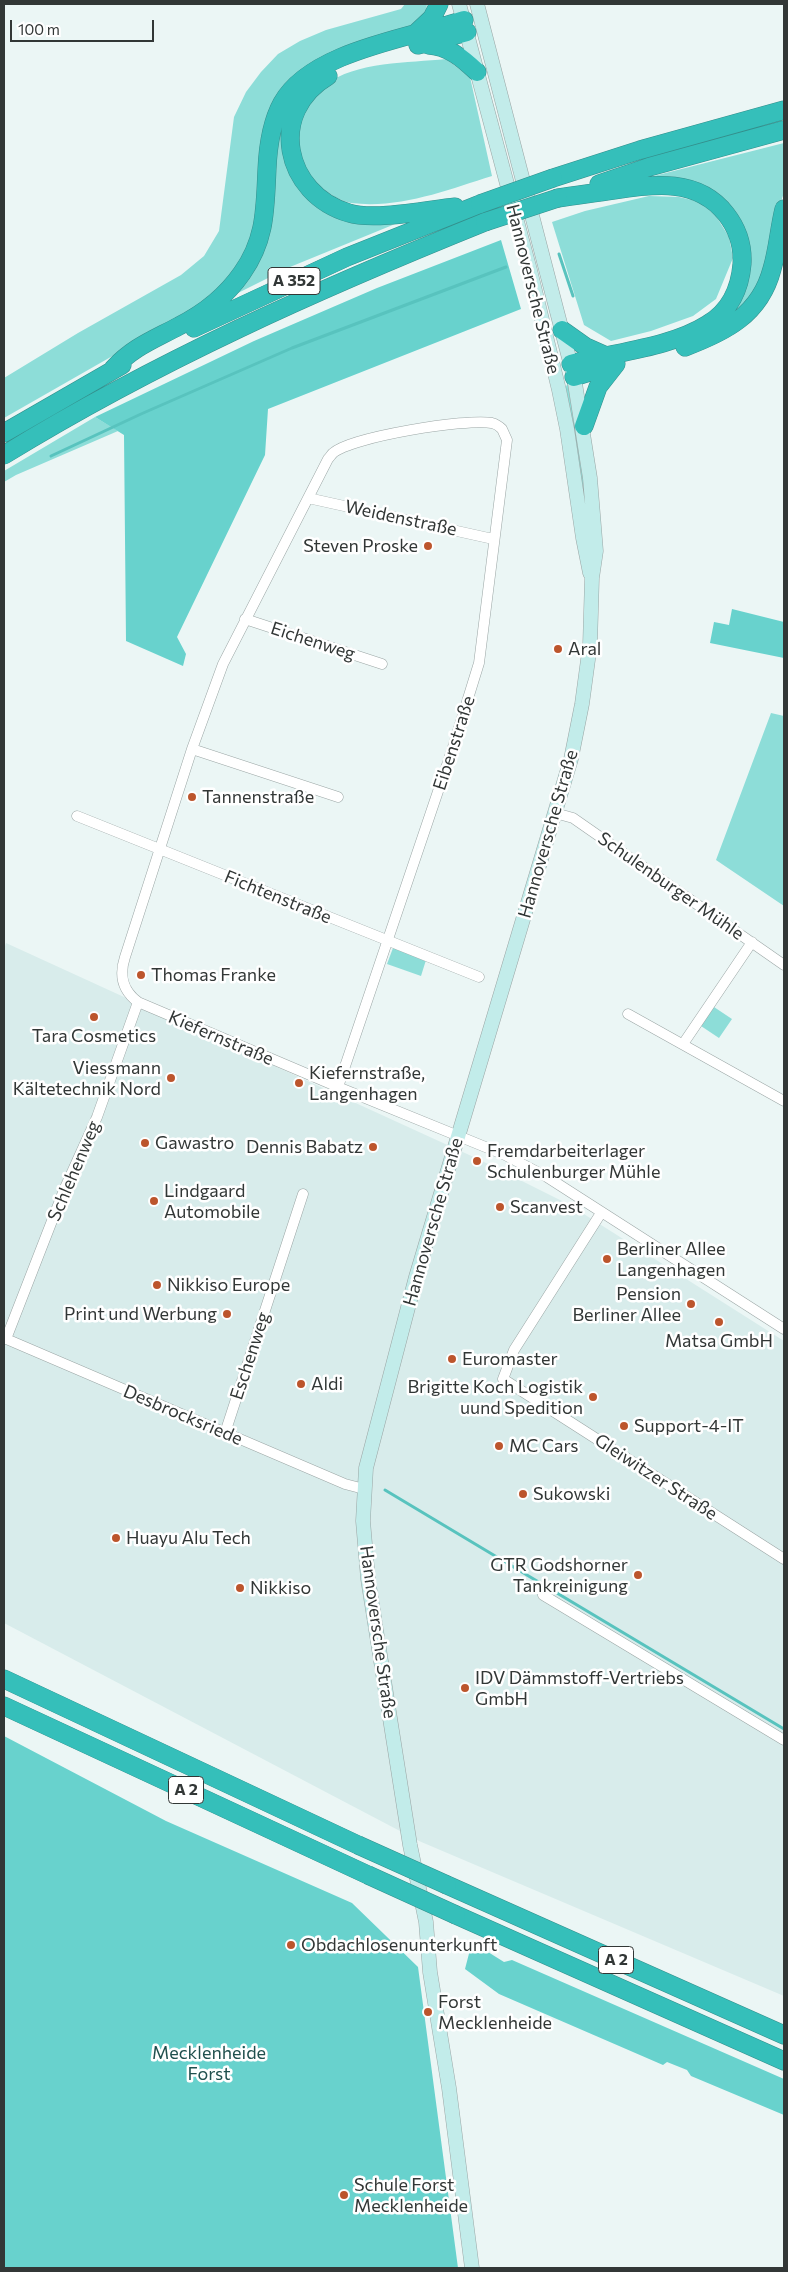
<!DOCTYPE html>
<meta charset="utf-8">
<style>
body{margin:0}
#map{position:relative;width:788px;height:2272px;overflow:hidden;background:#ebf6f5;font-family:Commissioner,sans-serif}
canvas{display:block}
.frame{position:absolute;inset:0;border:5px solid #323736;pointer-events:none}
.scale{position:absolute;left:10px;top:20px;width:144px;height:22px;box-sizing:border-box;border:2px solid #323736;border-top:0;padding-left:6px;font-size:15px;line-height:18px;white-space:nowrap;color:#323736;-webkit-text-stroke:4px #fff;paint-order:stroke}
</style>
<div id="map">
<canvas width="788" height="2272"></canvas>
<div class="frame"></div>
<div class="scale">100 m</div>
</div>
<script>
const g = document.querySelector('canvas').getContext('2d');
g.lineJoin = 'round';
function paint(path, color) {
  g.fillStyle = color;
  g.fill(path, 'evenodd');
}
function strokePath(path, color, width, dash) {
  g.strokeStyle = color;
  g.lineWidth = width;
  g.lineCap = dash ? 'butt' : 'round';
  g.setLineDash(dash || []);
  g.stroke(path);
}
function drawText(font, color, halo, rows, align = 'center') {
  g.font = font + ' Commissioner,sans-serif';
  g.lineWidth = 5;
  g.setLineDash([]);
  g.textBaseline = 'middle';
  g.strokeStyle = halo;
  g.fillStyle = color;
  for (const [text, x, y, turn = 0] of rows) {
    g.save();
    g.translate(x, y);
    g.rotate((+turn || 0) * Math.PI / 180);
    g.textAlign = isNaN(turn) ? turn : align;
    if (halo) g.strokeText(text, 0, 0);
    g.fillText(text, 0, 0);
    g.restore();
  }
}
const built = new Path2D(`
 M6,943L478,1159L568,1204L784,1341V1996L419,1841L4,1623V949Z`);
const green = new Path2D(`
 M405,4H427L426,11L429,14L421,24L292,82L254,231L246,252L235,271L200,306L4,418V378L78,333L181,275L204,256L219,231L234,117L246,92L261,72L278,54L300,41L326,30L401,9Z
 M434,33L435,38C399,47 346,54 318,78C264,122 280,206 350,222C366,225 383,222 399,220L400,222L290,267L234,295L232,292C246,276 258,258 265,237C283,177 248,119 316,74C350,52 395,44 434,33Z
 M446,59L470,77L492,176C447,190 400,209 351,203C341,201 329,194 321,187C289,160 292,111 325,85C356,61 409,63 446,59Z
 M784,143V193L780,204L768,267L739,316L654,348L740,294L730,209L650,177Z
 M649,196L679,197L700,202L716,216L729,237L733,258L716,299L693,316L651,331L611,341L584,325L552,222L585,211Z
 M569,380L578,422L588,521L565,389Z
 M95,417L118,431L16,475L4,482V471Z
 M771,713L784,716V906L716,860Z
 M393,948L426,960L421,976L387,964Z
 M714,1007L732,1019L719,1038L701,1026Z`);
const forest = new Path2D(`
 M501,240L521,309L268,409L265,455L177,637L186,654L183,666L126,641L124,435L95,417L254,341L377,288Z
 M732,609L784,622V658L710,643L714,622L729,625Z
 M4,1736L166,1821L352,1903L418,1967L458,2268H4Z
 M472,1942L504,1962L512,1960L784,2079V2115L691,2076L687,2070L667,2062L663,2065L499,1994L465,1969Z`);
const stream = new Path2D(`
 M559,254L573,296
 M51,456L141,414L292,348L506,267
 M385,1490L784,1729`);
const minor = new Path2D(`
 M308,498L493,539
 M245,619L382,664
 M192,749L338,797
 M555,813L573,818L784,965
 M77,816L479,977
 M628,1014L784,1101
 M683,1044L752,942
 M338,1087L453,747L479,663L507,440L502,429C499,426 496,424 492,423C467,418 351,437 333,453C331,455 330,457 328,459L223,664L192,749L125,957C119,975 122,990 138,1002L338,1087L505,1155L547,1177L784,1329
 M601,1213L514,1350L503,1379L784,1559
 M4,1338L345,1484L364,1489
 M6,1339L64,1190L97,1117L138,1002
 M225,1433L303,1194
 M543,1595L784,1740`);
const secondary = new Path2D(`
 M459,4L530,270L559,390L567,429L583,538L590,573
 M472,2268L449,2088L430,1972L426,1922L410,1845L368,1579L363,1521L366,1468L416,1277L571,759L582,704L590,645L592,578L596,551L590,478L574,377L477,4`);
const motorway = new Path2D(`
 M416,33L432,18L439,4
 M418,45L467,32
 M428,45C448,46 462,58 477,72
 M328,76C267,112 284,194 349,213C374,221 427,210 455,207
 M553,178L640,150L784,110
 M599,184L649,167L784,130
 M558,198C577,195 595,193 614,190C654,184 698,178 726,214C737,228 743,246 742,264C740,288 730,311 708,324C670,348 614,352 571,364
 M194,328L347,257L480,204
 M562,330L586,347L604,355
 M685,347C725,332 760,315 772,269C778,249 779,229 784,209
 M113,369C133,347 153,340 179,326C203,314 226,296 242,273C266,239 265,209 267,169C268,146 271,123 282,103C311,51 410,38 464,20
 M574,377L613,365
 M584,426L598,387L616,364
 M4,433L122,365
 M4,455C157,361 319,289 485,222
 M4,1679L358,1845
 M4,1706L368,1875
 M447,1885L784,2035
 M456,1915L784,2061`);
const motorwayBridge = new Path2D(`
 M480,204L553,178
 M485,222L558,198
 M358,1845L447,1885
 M368,1875L456,1915`);
const markers = [
 [428,546,5,"#bc552c"],
 [558,649,5,"#bc552c"],
 [192,797,5,"#bc552c"],
 [141,975,5,"#bc552c"],
 [94,1017,5,"#bc552c"],
 [171,1078,5,"#bc552c"],
 [299,1083,5,"#bc552c"],
 [145,1143,5,"#bc552c"],
 [373,1147,5,"#bc552c"],
 [477,1161,5,"#bc552c"],
 [154,1201,5,"#bc552c"],
 [500,1207,5,"#bc552c"],
 [607,1259,5,"#bc552c"],
 [157,1285,5,"#bc552c"],
 [691,1304,5,"#bc552c"],
 [227,1314,5,"#bc552c"],
 [719,1322,5,"#bc552c"],
 [452,1359,5,"#bc552c"],
 [301,1384,5,"#bc552c"],
 [593,1397,5,"#bc552c"],
 [624,1426,5,"#bc552c"],
 [499,1446,5,"#bc552c"],
 [523,1494,5,"#bc552c"],
 [116,1538,5,"#bc552c"],
 [638,1575,5,"#bc552c"],
 [240,1588,5,"#bc552c"],
 [465,1688,5,"#bc552c"],
 [291,1945,5,"#bc552c"],
 [428,2012,5,"#bc552c"],
 [344,2195,5,"#bc552c"]
];
const shields = [
 [294,281,52],
 [186,1790,35],
 [616,1960,35]
];
const shieldNames = [
 ["A 352",294,281],
 ["A 2",186,1790],
 ["A 2",616,1960]
];
const streetNames = [
 ["Hannoversche Straße",533,289,76],
 ["Weidenstraße",401,518,12],
 ["Eichenweg",313,641,18],
 ["Eibenstraße",454,743,-72],
 ["Hannoversche Straße",548,834,-74],
 ["Schulenburger Mühle",671,886,35],
 ["Fichtenstraße",278,897,22],
 ["Kiefernstraße",221,1038,23],
 ["Schlehenweg",74,1171,-67],
 ["Hannoversche Straße",433,1222,-74],
 ["Eschenweg",250,1356,-72],
 ["Desbrocksriede",183,1415,23],
 ["Gleiwitzer Straße",656,1477,33],
 ["Hannoversche Straße",378,1632,82]
];
const poiNames = [
 ["Steven Proske",418,546,"right"],
 ["Aral",568,649],
 ["Tannenstraße",202,797],
 ["Thomas Franke",151,975],
 ["Tara Cosmetics",94,1036,"center"],
 ["Viessmann",161,1068,"right"],
 ["Kältetechnik Nord",161,1089,"right"],
 ["Kiefernstraße,",309,1073],
 ["Langenhagen",309,1094],
 ["Gawastro",155,1143],
 ["Dennis Babatz",363,1147,"right"],
 ["Fremdarbeiterlager",487,1151],
 ["Schulenburger Mühle",487,1172],
 ["Lindgaard",164,1191],
 ["Automobile",164,1212],
 ["Scanvest",510,1207],
 ["Berliner Allee",617,1249],
 ["Langenhagen",617,1270],
 ["Nikkiso Europe",167,1285],
 ["Pension",681,1294,"right"],
 ["Berliner Allee",681,1315,"right"],
 ["Print und Werbung",217,1314,"right"],
 ["Matsa GmbH",719,1341,"center"],
 ["Euromaster",462,1359],
 ["Aldi",311,1384],
 ["Brigitte Koch Logistik",583,1387,"right"],
 ["uund Spedition",583,1408,"right"],
 ["Support-4-IT",634,1426],
 ["MC Cars",509,1446],
 ["Sukowski",533,1494],
 ["Huayu Alu Tech",126,1538],
 ["GTR Godshorner",628,1565,"right"],
 ["Tankreinigung",628,1586,"right"],
 ["Nikkiso",250,1588],
 ["IDV Dämmstoff-Vertriebs",475,1678],
 ["GmbH",475,1699],
 ["Obdachlosenunterkunft",301,1945],
 ["Forst",438,2002],
 ["Mecklenheide",438,2023],
 ["Schule Forst",354,2185],
 ["Mecklenheide",354,2206]
];
const parkNames = [
 ["Mecklenheide",209,2053],
 ["Forst",209,2074]
];
paint(built, '#d8eceb');
paint(green, '#8dddd8');
paint(forest, '#68d2cd');
strokePath(stream, '#58c3be', 3);
strokePath(minor, '#9ba6a5', 11);
strokePath(secondary, '#9ba6a5', 15);
strokePath(motorway, '#348f8c', 19);
strokePath(minor, '#fff', 10);
strokePath(secondary, '#c2ecea', 14);
strokePath(motorway, '#35bfba', 18);
strokePath(motorwayBridge, '#348f8c', 19, []);
strokePath(motorwayBridge, '#35bfba', 18);
for (const [x, y, r, color] of markers) {
  const dot = new Path2D();
  dot.arc(x, y, r, 0, 2 * Math.PI);
  g.fillStyle = color;
  g.fill(dot);
  strokePath(dot, '#fff', 2);
}
for (const [x, y, w] of shields) {
  const box = new Path2D();
  box.roundRect(x - w / 2, y - 13.5, w, 27, 4);
  g.fillStyle = '#fff';
  g.fill(box);
  strokePath(box, '#323736', 1);
}
drawText('bold 16px', '#323736', null, shieldNames);
drawText('18px', '#323736', '#fff', streetNames);
drawText('18px', '#323736', '#fff', poiNames, 'left');
drawText('18px', '#20504e', '#fff', parkNames);
</script>
